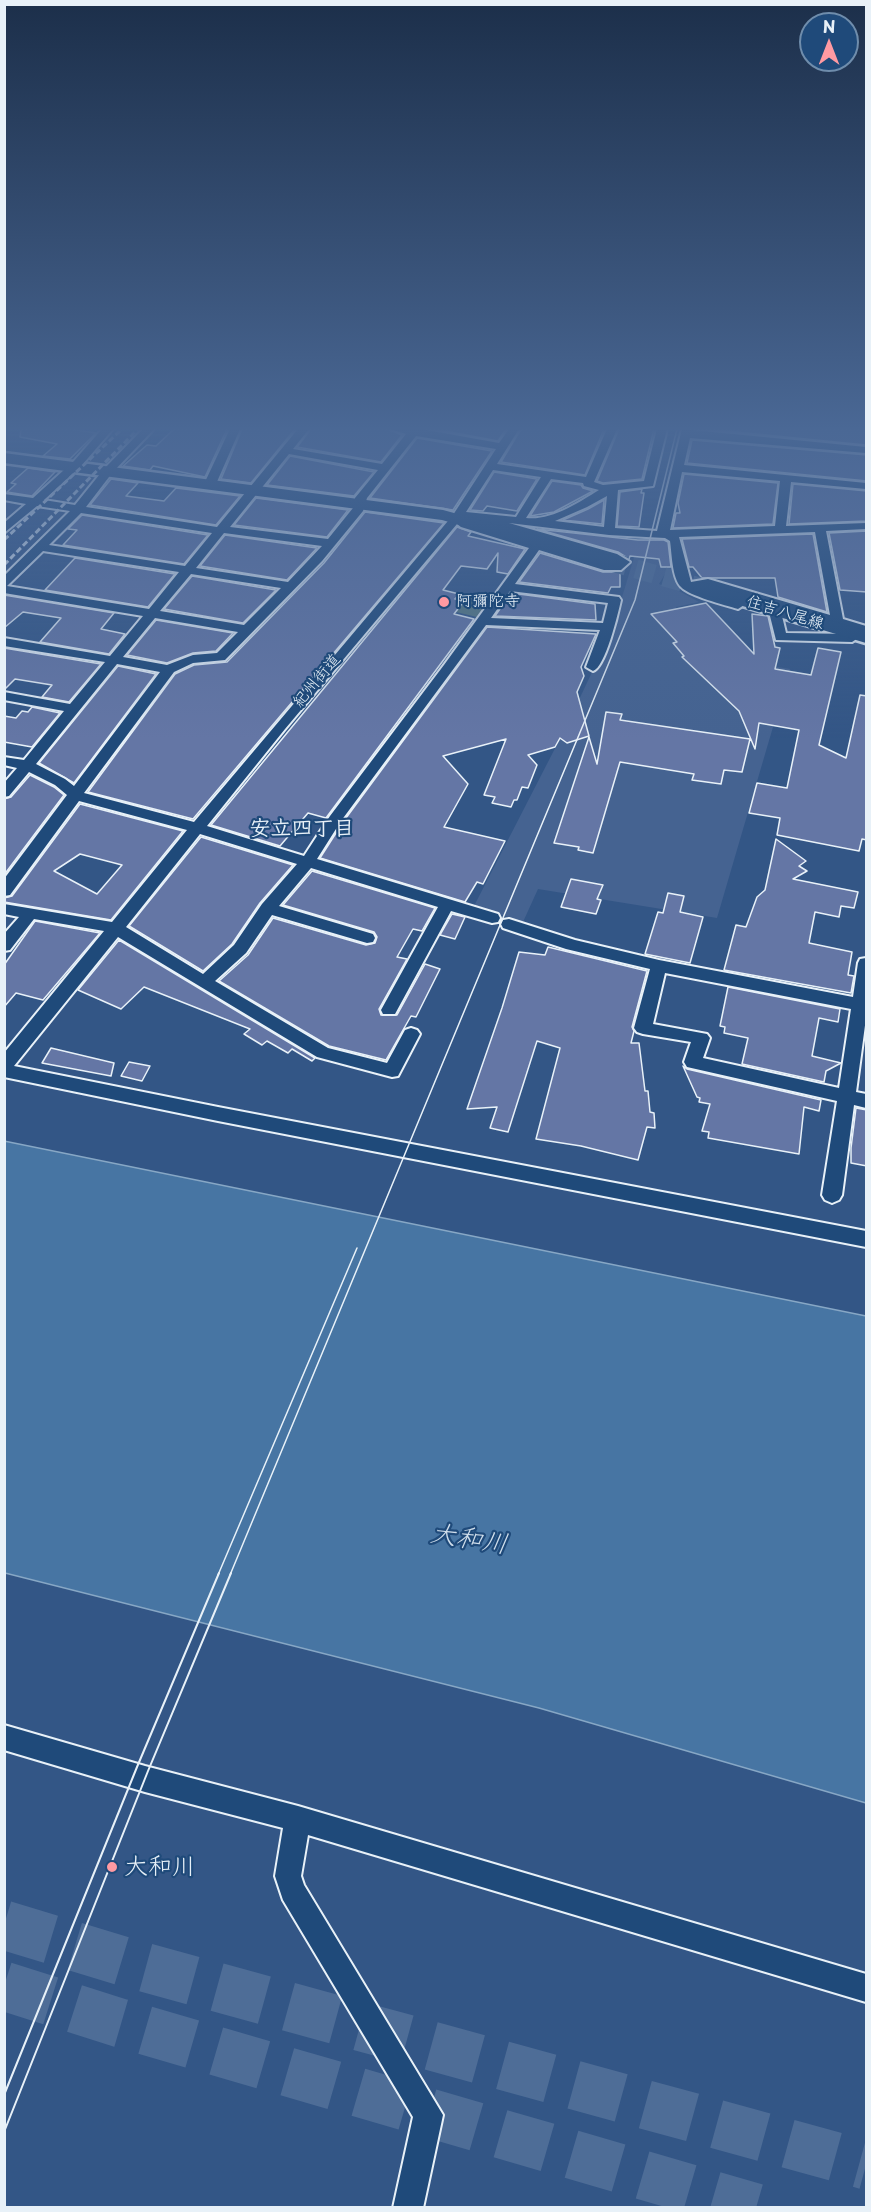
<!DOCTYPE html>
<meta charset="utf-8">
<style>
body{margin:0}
#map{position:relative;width:871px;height:2212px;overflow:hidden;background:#335686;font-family:"Playpen Sans",sans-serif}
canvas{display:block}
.frame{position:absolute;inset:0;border:6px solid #e8f1f8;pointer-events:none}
.north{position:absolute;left:799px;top:12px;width:60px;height:60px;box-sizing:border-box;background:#1f4a7a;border:2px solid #6f8dac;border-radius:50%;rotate:0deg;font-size:16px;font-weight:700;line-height:24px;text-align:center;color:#e8f1f8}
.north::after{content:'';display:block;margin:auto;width:21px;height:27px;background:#ff9aa2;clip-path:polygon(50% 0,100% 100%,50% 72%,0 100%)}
</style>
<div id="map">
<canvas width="871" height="2212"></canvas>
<div class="frame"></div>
<div class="north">N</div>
</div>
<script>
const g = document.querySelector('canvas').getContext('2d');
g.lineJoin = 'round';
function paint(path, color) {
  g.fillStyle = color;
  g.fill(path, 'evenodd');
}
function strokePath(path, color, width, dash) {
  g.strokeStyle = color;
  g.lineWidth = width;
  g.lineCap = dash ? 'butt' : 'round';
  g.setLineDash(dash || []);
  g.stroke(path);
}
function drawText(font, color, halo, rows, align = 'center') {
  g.font = font + ' "Playpen Sans","Klee One",sans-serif';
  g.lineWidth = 4.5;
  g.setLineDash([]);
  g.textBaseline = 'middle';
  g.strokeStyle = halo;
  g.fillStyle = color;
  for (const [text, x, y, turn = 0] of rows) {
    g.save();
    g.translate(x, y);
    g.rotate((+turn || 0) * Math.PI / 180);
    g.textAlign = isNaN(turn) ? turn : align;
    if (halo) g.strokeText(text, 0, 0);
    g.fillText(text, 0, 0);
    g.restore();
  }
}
const built = new Path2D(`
 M663,537L669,539L675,571L665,574L659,584L679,591L699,602L676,607L678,617L720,658L790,669L717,918L538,889L523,922L474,906L567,725L612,630L640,538Z`);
const green = new Path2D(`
 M468,596L493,601L481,618L456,612Z`);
const water = new Path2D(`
 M4,1141L866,1316V1803L539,1708L5,1573Z`);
const building = new Path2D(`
 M21,429H71L96,433L70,459L43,456L57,444L20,437Z
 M174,429H227L205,477L153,466L150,470L123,466L147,445L156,446Z
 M242,429H295L251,483L221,479Z
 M311,429H388L402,435L381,462L297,447Z
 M434,429H506L498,441Z
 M521,429H604L585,475L501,462Z
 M619,429H654L642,479L603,483L597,481Z
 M706,429H867V445H866Z
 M417,438L492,451L453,510L370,498Z
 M692,440L867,455V481L687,463Z
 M290,456L374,472L354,496L267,485Z
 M28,468L55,472L32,496L7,492L16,484L11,483Z
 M494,472L537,479L517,511L487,506L483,511L470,510Z
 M684,474L778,483L773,524L673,528L676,513H680L678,503Z
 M111,479L138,483L126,496L164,501L176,488L240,496L216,525L90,505Z
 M552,481L581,485L583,488L593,491L554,512L530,516Z
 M793,484L867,491V521L789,524Z
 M642,489L641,493H644L639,527L617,526L620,492Z
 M256,498L348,510L327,537L234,525Z
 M604,500L602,524L563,520L588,509Z
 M365,512L444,523L193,819L88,792L175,674L194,665L227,662L324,563Z
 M82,515L208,535L184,564L63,545L77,530L68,529Z
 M457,527L471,532L468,536L525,549L508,574L497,572L498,553L487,569L461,566L443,590L459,594L455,599L464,601L454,614L474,619L326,818L308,813L280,846L211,825Z
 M537,529L638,540H664L668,542L671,567H661L659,559L630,556L629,559L618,552Z
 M867,531V592L840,590L829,533Z
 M813,534L827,612L778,597L775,578H702L693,567H689L682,539Z
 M225,535L317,548L287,580L200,566Z
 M540,553L603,572H620V587H611L608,593L519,582Z
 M75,558L175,574L148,607L45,590Z
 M192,576L276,590L243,623L164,609Z
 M511,593L595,604L596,620L495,616Z
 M4,595L114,613L101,629L125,634L109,654L40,642L61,618L23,612L4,628Z
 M706,603L754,654L752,614L768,616L775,647L780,648L775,669L811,675L818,648L841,652L819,745L846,758L860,695L867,696V840L862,839L859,851L777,835L780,818L749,813L757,783L787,788L799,730L759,723L755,749L739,711L682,657L684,656L673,643L677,642L651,614Z
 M156,620L233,633L216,651L193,653L167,663L127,655Z
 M487,627L596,634L581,667L584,676L577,692L589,736L567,743L560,738L555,747L528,755L537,765L528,788L522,787L517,800H514L511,807L492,803L495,797L484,795L506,739L443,756L468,784L444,827L505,841L483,884L477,882L465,902L320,858L343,822Z
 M4,648L101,664L69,702L42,697L52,685L15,679L4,690Z
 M118,666L156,674L74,783L39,763Z
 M32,707L60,713L32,747L4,742V716L16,718L22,711L28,712Z
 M606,712L622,714L620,720L750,739L742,772L724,770L721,784L692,780L694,774L620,762L593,853L578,850L579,847L554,843L589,737L597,764Z
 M30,775L54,787L64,795L4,875V799L11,797Z
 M80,804L183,831L111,920L4,902V898L12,896ZM80,854L122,865L97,894L54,871Z
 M201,837L293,865L260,903L232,944L203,971L129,926Z
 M776,839L806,861L799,866L807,871L793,879L858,892L854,908L841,906L839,917L815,912L809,943L852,952L848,975L854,976L851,993L724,970L736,925L746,927L757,897L765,890Z
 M312,871L435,908L422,931L413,929L397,957L407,959L379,1009L381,1015H397L425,964L440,969L416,1017L411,1016L386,1060L329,1046L219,981L248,955L273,918L366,945L375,943L377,937L374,932L283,905Z
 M571,879L603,885L597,899L601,900L596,914L561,907Z
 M668,893L684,896L680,912L703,917L690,963L645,954L658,912L663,913Z
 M452,914L465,917L455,939L440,935Z
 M35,921L100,933L43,1000L16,993L4,1007V965Z
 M119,940L315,1058L312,1061L292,1049L288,1053L267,1041L262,1045L244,1034L250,1029L144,987L121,1009L78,990Z
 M548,947L647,971L632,1027L634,1031L631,1043H639L645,1091H648L650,1112L654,1113L655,1128L647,1127L638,1160L581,1146L536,1139L560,1048L537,1041L508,1132L490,1128L497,1107L467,1109L502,1008L519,952L545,955Z
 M728,987L840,1009L838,1022L819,1018L812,1056L841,1063L826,1071L824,1082L742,1064L748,1038L724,1033L725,1027L720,1026Z
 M51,1048L114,1063L111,1076L42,1063Z
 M129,1062L150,1066L142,1081L121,1076Z
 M683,1066L687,1069L821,1100L819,1111L804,1107L799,1154L708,1138L709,1132L702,1131L710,1104L699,1102L700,1098L697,1097Z
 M856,1108L867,1110V1166L851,1163V1148Z`);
const primaryTunnel = new Path2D(`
 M608,561L703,588`);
const highwayTunnel = new Path2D(`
 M4,1925L129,1963L866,2165
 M4,1986L120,2023L756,2208`);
const street = new Path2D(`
 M102,429H113L82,465L44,500L75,505L104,469L143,429H154L112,473L86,507L217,527L298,429H309L293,449L382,464L406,434L390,429H421L499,443L509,429H519L497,464L586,477L607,429H617L594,482L603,485L644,481L657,429H667L653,486L618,490L615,528L657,531L682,429L866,447V453L690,438L684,465L866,483V489L791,482L786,526L866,523V529L826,531L843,619L866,626V634L707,587H700L744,605L738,609C725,605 689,596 681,587C672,578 672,554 670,541L665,538L609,535L509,523L617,554L630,562L621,570H604L539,550L515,584L619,597L621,600C618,614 605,668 593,671L586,667L600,630L486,625L341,821L317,859L498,914L500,918L498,922L492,923L451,911L395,1014H383L381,1010L438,907L311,868L279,906L373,934L375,938L373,942L367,943L272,915L246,953L215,981L328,1048L387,1063L405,1030L411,1028L417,1030L420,1034L398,1076L392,1077L317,1057L118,937L14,1066L218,1107L866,1231V1247L218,1121L4,1077V1053L104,931L34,919L10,950L4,951V934L19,917L4,914V904L112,922L187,830L79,801L10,895L4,896V879L67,795L55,785L29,772L9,796L4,797V783L17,768L4,765V757L24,760L64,711L4,700V692L70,704L105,662L4,646V638L110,656L143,616L4,593V576L70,511L37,506L4,533V523L26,504L4,500V494L33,498L74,461ZM416,436L496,449L453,515L194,822L84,793L174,672L193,663L225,660L322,561L363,511L367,498ZM289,454L378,470L355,498L353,508L328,539L230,527ZM493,470L541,477L516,517L466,512ZM682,472L780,481L775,526L670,530ZM551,479L583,483L584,486L599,490C578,503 551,521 526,518ZM607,496L604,527L555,521L587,507ZM81,513L212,533L185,566L49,545ZM469,518L609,560L615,563L605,562L469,523L465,519ZM457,524L461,527L529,548L444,665L330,816L304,856L207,826L285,729ZM815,532L830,615L708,579L691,582L679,537ZM224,533L322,546L288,582L196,568ZM43,551L179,572L149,609L7,586ZM191,574L281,588L244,625L160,611ZM510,591L608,603L603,623L491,618ZM155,618L238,632L217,653L193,655L167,665L123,657ZM117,664L160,672L74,786L65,779L36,764ZM200,834L297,864L262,904L234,945L203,974L126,927Z
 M230,429H240L216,484L214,486H206L204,484Z
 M776,612L782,616L786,633L852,634L858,638L852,642L776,640L770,616Z
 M509,919L575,940L659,960L853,997L858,963L860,959L866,958V1018L856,1092L866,1094V1108L854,1105L842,1195L839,1200L832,1203L825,1200L822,1195L837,1101L687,1067L684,1062L691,1042L643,1034L637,1032L634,1028L650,969L566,949L503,928L501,924L503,920ZM665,973L851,1009L839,1088L703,1058L710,1038L707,1034L653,1024Z
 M4,1725L145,1766L298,1806L866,1974V2002L308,1835L301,1876L304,1885L443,2115L423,2208H393L413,2117L283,1900L275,1876L283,1828L145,1792L4,1750Z`);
const primary = new Path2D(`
 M4,453L443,510L615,557L617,561L615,565L608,567L442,520L4,463Z
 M703,582L866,631V643L696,592L693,588L696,584Z`);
const tramFar1 = new Path2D(`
 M218,1575L357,1248
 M230,1575L635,600L677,429`);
const tram = new Path2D(`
 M4,2095L137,1767L219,1573
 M4,2132L148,1771L231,1573`);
const rail = new Path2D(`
 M4,540L122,429
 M4,565L138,429`);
const markers = [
 [444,602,6,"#ff9aa2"],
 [112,1867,6,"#ff9aa2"]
];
const farPoinames = [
 ["阿彌陀寺",456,602]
];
const farStreetnames = [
 ["住吉八尾線",785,613,17],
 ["紀州街道",317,681,-50]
];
const neighbourhoodNames = [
 ["安立四丁目",302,829]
];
const nearPoinames = [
 ["大和川",124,1867]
];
const nearWaternames = [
 ["大和川",469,1540,9]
];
paint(built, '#456391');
paint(green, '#587a7f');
paint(water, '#4775a3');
strokePath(water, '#87a7c5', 1.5);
paint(building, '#6476a5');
strokePath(building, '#e8f1f8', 1.5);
strokePath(primaryTunnel, '#4e6d97', 19, [19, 10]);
strokePath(highwayTunnel, '#4e6d97', 49, [49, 25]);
strokePath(street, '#e8f1f8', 4);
strokePath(primary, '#e8f1f8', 5);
paint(street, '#1f4a7a');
paint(primary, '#1f4a7a');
strokePath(tramFar1, '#e8f1f8', 1.5);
strokePath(tram, '#e8f1f8', 2);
strokePath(rail, '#e8f1f8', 3, [6, 3]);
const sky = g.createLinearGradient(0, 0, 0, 739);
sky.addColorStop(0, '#1c2f4a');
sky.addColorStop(0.58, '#4a6895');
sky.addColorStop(1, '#4a689500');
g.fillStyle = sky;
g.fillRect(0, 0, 871, 739);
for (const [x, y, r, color] of markers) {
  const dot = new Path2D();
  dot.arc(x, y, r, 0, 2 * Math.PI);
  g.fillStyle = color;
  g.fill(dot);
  strokePath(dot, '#1f4a7a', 2);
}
drawText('16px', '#e8f1f8', '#1f4a7a', farPoinames, 'left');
drawText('16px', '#e8f1f8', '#1f4a7a', farStreetnames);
drawText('bold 21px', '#e8f1f8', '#1f4a7a', neighbourhoodNames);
drawText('24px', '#e8f1f8', '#1f4a7a', nearPoinames, 'left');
drawText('italic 26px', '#d0deeb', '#1f4a7a', nearWaternames);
</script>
